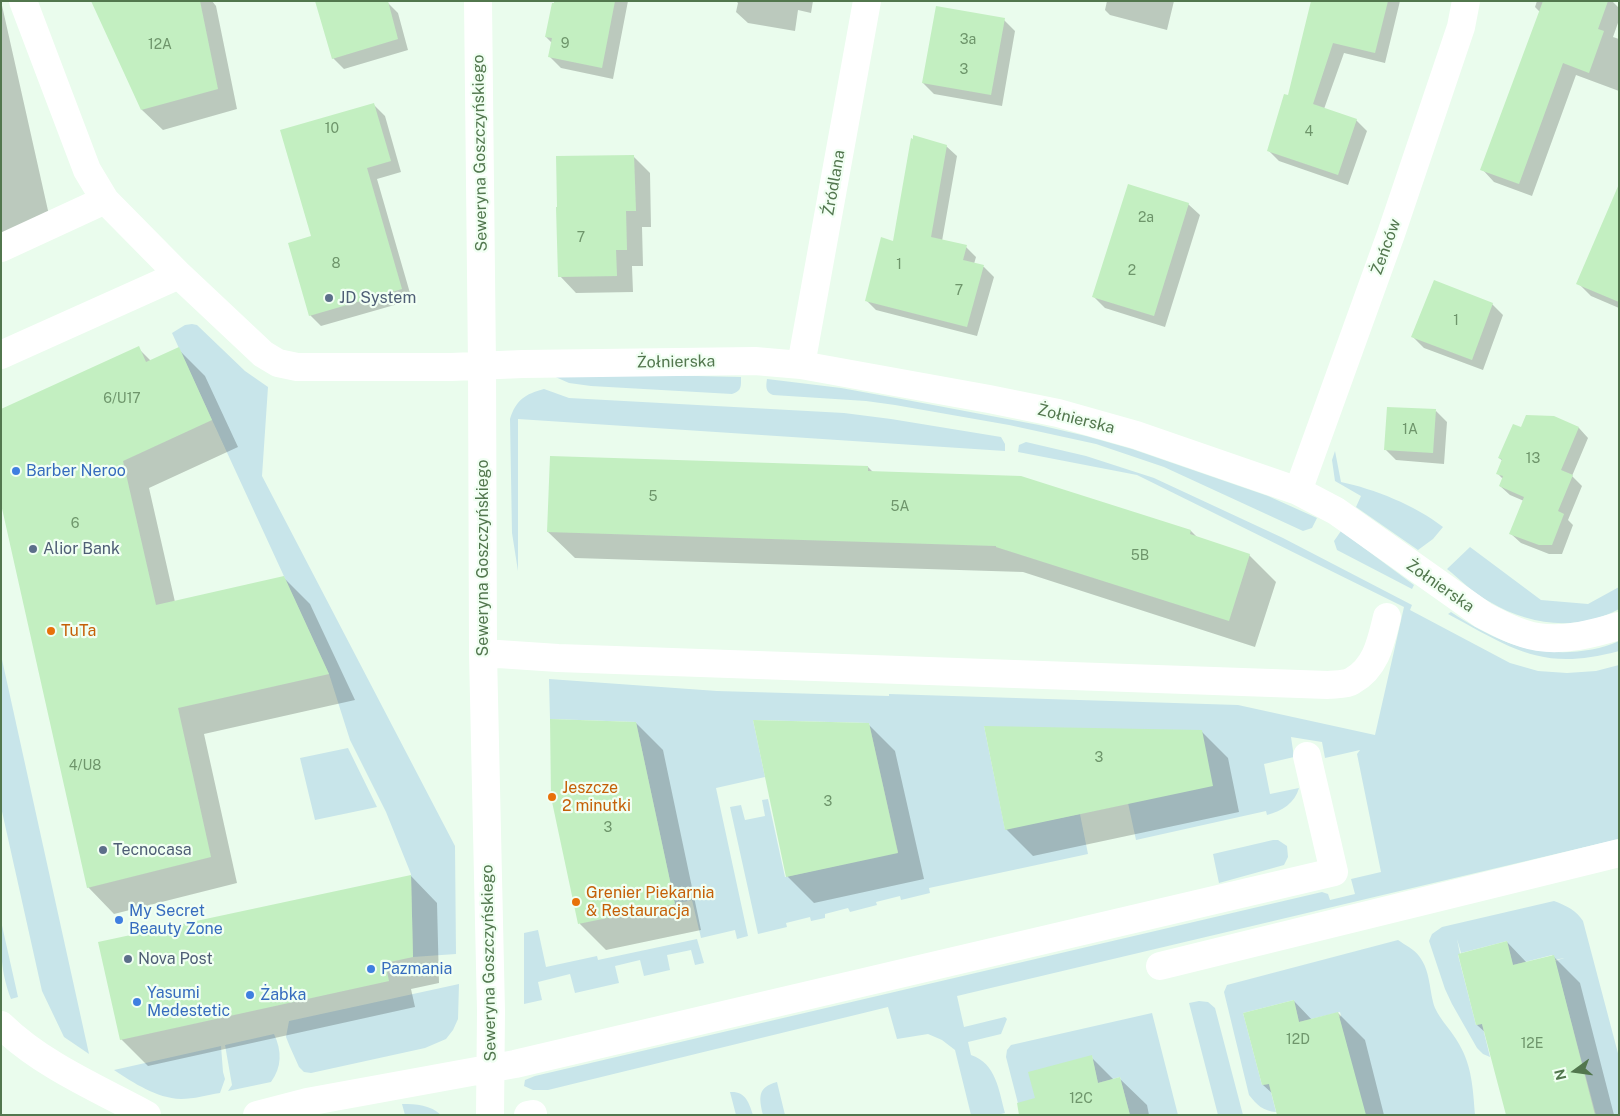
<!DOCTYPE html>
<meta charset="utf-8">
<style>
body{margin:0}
#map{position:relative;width:1620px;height:1116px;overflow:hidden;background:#eafced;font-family:"Public Sans",sans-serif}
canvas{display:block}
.frame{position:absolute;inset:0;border:2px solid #52774e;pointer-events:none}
.north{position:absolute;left:1550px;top:1046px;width:50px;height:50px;-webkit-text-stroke:4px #f1fff3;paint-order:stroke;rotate:256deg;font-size:14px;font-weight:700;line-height:20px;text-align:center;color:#52774e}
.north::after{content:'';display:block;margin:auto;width:18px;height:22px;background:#52774e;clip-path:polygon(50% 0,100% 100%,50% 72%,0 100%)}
</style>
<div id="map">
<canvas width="1620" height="1116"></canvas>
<div class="frame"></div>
<div class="north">N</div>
</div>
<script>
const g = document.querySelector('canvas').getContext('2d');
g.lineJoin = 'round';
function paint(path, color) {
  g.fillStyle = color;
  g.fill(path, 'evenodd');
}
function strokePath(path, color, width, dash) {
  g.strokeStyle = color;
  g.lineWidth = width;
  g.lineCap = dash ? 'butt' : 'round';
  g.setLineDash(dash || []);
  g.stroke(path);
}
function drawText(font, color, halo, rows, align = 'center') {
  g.font = font + ' "Public Sans",sans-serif';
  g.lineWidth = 4.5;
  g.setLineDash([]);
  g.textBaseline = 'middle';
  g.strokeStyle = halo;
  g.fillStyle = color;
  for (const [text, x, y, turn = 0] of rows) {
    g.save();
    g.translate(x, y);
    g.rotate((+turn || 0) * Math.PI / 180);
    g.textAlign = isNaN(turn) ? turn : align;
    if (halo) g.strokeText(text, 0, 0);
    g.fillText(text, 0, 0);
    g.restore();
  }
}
const green = new Path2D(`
 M192,324L197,325L245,371L268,387L262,476L455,846L456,954L413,957L411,874L386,812L350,740L329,674L172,333L185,325Z
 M551,375H653L741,377C741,386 742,391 732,394L591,386L569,383Z
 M767,379L841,388L896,398L1039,425L1086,436L1132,449L1268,496L1317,518L1312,528L1303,531L1164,467L1096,444L1009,425L895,405L866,401L773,395C765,392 766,386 767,379Z
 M544,389L569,398L844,413L891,419L1001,437L1005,444V451L518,419V571L512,533L510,419C516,400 525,394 544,389Z
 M1026,442L1086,456L1154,478L1283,538L1412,605L1410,610L1510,663L1538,671L1567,673L1596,671L1619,665V839L957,996L964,1027L1005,1017L1007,1019L1001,1034L968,1042L971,1055C996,1063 999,1091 1005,1113L997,1115H971L955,1050L942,1040L928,1034L897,1039L888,1007L548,1090H533L524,1086L525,1080L535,1076L1322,892L1328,894L1330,900L1355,894L1351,879L1381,872L1357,754L1360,750L1325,758L1322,742L1291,737L1294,757L1264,764L1270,794L1299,788C1295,803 1282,811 1267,815L1266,811L1136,840L1128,803L984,726L1005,829L1080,814L1088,854L929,888L930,893L901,900L900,896L876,902L877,905L850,912L848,908L825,914V918L811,921L810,917L786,923L787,927L758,934L730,807L741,805L745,820L765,816L762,800L768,799L785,877L898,852L869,723L753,720L765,777L716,788L748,936L737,939L735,930L701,938L692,900L675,904L636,722L550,719L549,679L717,691L889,696V694L1238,705L1375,735L1404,607L1137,475L1018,452L1019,445Z
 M1335,451L1341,482C1374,489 1415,505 1443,527L1433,539L1418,550L1356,507L1361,496L1335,481L1332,460Z
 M1341,531L1414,585L1412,589L1337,550L1334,541Z
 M1470,547L1541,600L1588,604L1619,587V609C1577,632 1529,625 1490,602C1474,594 1461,580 1447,569Z
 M1451,612C1469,624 1488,635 1509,643C1542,655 1586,656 1619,641V651C1542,672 1513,649 1448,614Z
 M1,655L89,1054L64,1037L42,991L1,807Z
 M348,748L377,807L315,820L300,758Z
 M1273,840H1278L1287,846L1288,857L1284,865L1219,883L1213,854Z
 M1554,901C1567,906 1576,910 1583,921L1619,1057V1115H1596L1555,961L1564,958L1555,960L1552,955L1513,965L1507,941L1461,953L1457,939L1460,954L1458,955L1476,1025L1482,1024L1490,1057L1483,1054L1477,1048L1452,1004L1445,989L1429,941L1432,934L1442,927Z
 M1,921L18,997L11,999C0,970 1,950 1,921Z
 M538,930L546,967L597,956L598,960L697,939L704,963L695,965L691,950L667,955L670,970L644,976L640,960L615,966L619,983L575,993L570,974L538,982L542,1000L524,1004V933Z
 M1398,940C1405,945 1414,949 1419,956C1431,971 1429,992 1435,1008C1441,1021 1452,1031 1459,1044C1472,1066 1473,1089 1475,1115H1365L1339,1017L1341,1016L1340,1012L1299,1022L1294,1000L1243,1013L1262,1085L1269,1084L1276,1112C1263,1111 1257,1105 1249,1095L1224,992L1227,985Z
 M459,984L458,1019L453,1030L446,1039L425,1048L311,1073L304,1072L299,1067L290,1047L286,1037L289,1021Z
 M1199,1001L1208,1002L1215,1008L1243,1115H1218L1189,1003Z
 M1152,1013L1178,1115H1130L1120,1077L1098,1083L1092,1056L1040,1115H1021L1006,1057L1007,1050L1011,1045Z
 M274,1034C282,1051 282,1067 271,1082L228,1091L232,1085L225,1045Z
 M221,1046L223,1072L225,1079L220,1093C207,1095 194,1099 181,1099C156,1098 134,1083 114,1070Z
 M777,1082L785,1115H763C759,1098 757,1087 777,1082Z
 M730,1092C745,1091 749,1102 753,1115H736Z
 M402,1104C416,1104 431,1105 441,1115H405Z`);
const shadow = new Path2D(`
 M1,1L49,215L1,237Z
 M93,1H212L216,6L237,109L163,130L142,110Z
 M555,1H628L613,79L561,68L550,57L552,43L546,37Z
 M736,1H813L811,13L798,10L795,31L748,23L736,12L738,3Z
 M1107,1H1174L1167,30L1110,15L1105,10Z
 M1313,1H1400L1385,63L1344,53L1324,109L1356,120L1367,131L1348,185L1279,161L1268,150L1289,97Z
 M1537,1H1612L1619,8V20L1613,37L1619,39V91L1576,75L1532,196L1494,182L1482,169L1540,12L1535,7Z
 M387,2L398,13L408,50L344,69L333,58Z
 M1004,20L1015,31L1002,106L934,94L923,83Z
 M374,105L385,116L401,172L377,179L412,300L321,326L310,315L312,237Z
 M946,146L957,156L942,241L966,247L976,257L974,264L984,267L994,277L977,336L876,310L866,300L894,242Z
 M634,157L650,173L651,227H642L643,266H632L633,292L576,293L560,276Z
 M1619,187V308L1591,296L1578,283Z
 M1188,204L1200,215L1165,327L1105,308L1094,297Z
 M1492,304L1503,315L1483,370L1424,348L1413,337Z
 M138,348L151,361L178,349L205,376L238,447L149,488L175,602L283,577L310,604L355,700L204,734L237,883L114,914L88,887L1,496Z
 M1436,411L1447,422L1444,464L1396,460L1385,449Z
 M1554,418L1579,428L1588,438L1572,476L1582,486L1568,520L1573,525L1562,554H1549L1521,543L1511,534L1524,501L1510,495L1500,486L1503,479L1497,473L1503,461L1499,458L1522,428Z
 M868,467L874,473L1191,531L1199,539L1249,555L1276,582L1255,647L1023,572L575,558L548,532Z
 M636,723L663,750L701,930L606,950L580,924L552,796Z
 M868,724L895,751L924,879L814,903L787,876Z
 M1201,731L1228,758L1239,812L1033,856L1006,829Z
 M411,876L437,903L439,983L411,989L415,1007L148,1066L121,1039Z
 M1507,942L1527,963L1553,956L1580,983L1614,1115H1507L1486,1033L1477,1025Z
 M1294,1001L1312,1020L1338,1013L1365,1040L1384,1115H1278L1273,1094L1263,1085Z
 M1091,1057L1114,1080L1120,1079L1147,1105L1149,1115H1041Z`);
const building = new Path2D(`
 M91,1H200L218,89L141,110Z
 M315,1H388L398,39L332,59Z
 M554,1H615L602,68L548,57L552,38L545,37L552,3H554Z
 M1311,1H1388L1375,53L1333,43L1313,104L1357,119L1338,175L1267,151L1284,94L1288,95Z
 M1543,1H1608L1598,29L1604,31L1589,73L1563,63L1519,184L1480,170Z
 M936,6L1005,18L991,95L922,83Z
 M374,103L391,161L367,168L402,289L309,316L288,243L311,236L280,130Z
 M913,135L947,145L931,237L967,245L963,260L984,265L967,327L865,301L881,237L893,241L911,138L913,139Z
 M634,155L636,211H626L627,250H616L617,276L558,277L556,207H557L556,156Z
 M1128,184L1189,203L1154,316L1092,297Z
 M1619,184V302L1576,284Z
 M1434,280L1493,303L1472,360L1411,337Z
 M139,346L146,362L179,347L212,420L123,461L156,605L284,576L329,674L178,708L211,857L87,888L1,504V409Z
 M1387,407L1436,409L1433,453L1384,450Z
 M1526,415L1554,416L1579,427L1561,470L1573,475L1558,511L1564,514L1552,545H1539L1509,534L1524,497L1499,486L1503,476L1496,474L1502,459L1498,458L1513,424L1521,427Z
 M550,456L868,466V471L1021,476L1191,530L1190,534L1250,554L1229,621L996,547V546L547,532Z
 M550,719L636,722L675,904L578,924L551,797Z
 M753,720L869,723L898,853L786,877Z
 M984,726L1202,730L1213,786L1005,830Z
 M411,875L413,957L385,963L389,981L120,1040L98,942Z
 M1507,941L1513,965L1554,955L1595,1115H1506L1482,1024L1476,1025L1458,954Z
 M1294,1000L1299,1022L1338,1012L1366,1115H1277L1269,1084L1262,1085L1243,1013Z
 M1092,1055L1098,1083L1120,1077L1130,1115H1019L1017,1103L1035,1098L1028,1072Z`);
const minor = new Path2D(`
 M23,1L87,170L105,200L179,275L263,354L278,363L297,367H451L523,364L755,361L801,365L989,399L1058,413L1136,435L1298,491L1336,511L1483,615C1500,624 1519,634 1538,637C1565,641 1593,634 1619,626
 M478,1L482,365L483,653L491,1011L490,1115
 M1,248L105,200
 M1,355L179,275
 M801,365L867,1
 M1298,491L1391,234L1461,27L1466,1
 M483,653L558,658L1328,685C1335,684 1346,685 1352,681C1376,668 1381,642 1387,617
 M1160,966L1619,853
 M1,1025C42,1065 97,1088 147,1115
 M257,1115L307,1102L515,1064L1334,872L1307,756
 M528,1115L533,1114`);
const markers = [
 [329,298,5,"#5c6f8a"],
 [16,471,5,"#3f7fe0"],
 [33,549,5,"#5c6f8a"],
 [51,631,5,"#e8710a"],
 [552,797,5,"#e8710a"],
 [103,850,5,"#5c6f8a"],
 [576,902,5,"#e8710a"],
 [119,920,5,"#3f7fe0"],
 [128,959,5,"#5c6f8a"],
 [371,969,5,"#3f7fe0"],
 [250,995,5,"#3f7fe0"],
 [137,1002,5,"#3f7fe0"]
];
const numberNames = [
 ["3a",968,40],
 ["9",565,44],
 ["12A",160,45],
 ["3",964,70],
 ["10",332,129],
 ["4",1309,132],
 ["2a",1146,218],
 ["7",581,238],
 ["8",336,264],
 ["1",899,265],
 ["2",1132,271],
 ["7",959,291],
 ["1",1456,321],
 ["6/U17",122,399],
 ["1A",1410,430],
 ["13",1533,459],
 ["5",653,497],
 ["5A",900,507],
 ["6",75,524],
 ["5B",1140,556],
 ["3",1099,758],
 ["4/U8",85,766],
 ["3",828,802],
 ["3",608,828],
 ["12D",1298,1040],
 ["12E",1532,1044],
 ["12C",1081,1099]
];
const streetNames = [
 ["Seweryna Goszczyńskiego",480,153,-91],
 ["Źródlana",834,183,-80],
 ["Żeńców",1386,247,-70],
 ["Żołnierska",676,362,-1],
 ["Żołnierska",1076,419,14],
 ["Seweryna Goszczyńskiego",483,558,-90],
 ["Żołnierska",1440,586,35],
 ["Seweryna Goszczyńskiego",489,963,-91]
];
const serviceNames = [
 ["JD System",339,298],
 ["Alior Bank",43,549],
 ["Tecnocasa",113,850],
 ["Nova Post",138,959]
];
const shopNames = [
 ["Barber Neroo",26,471],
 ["My Secret",129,911],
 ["Beauty Zone",129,929],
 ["Pazmania",381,969],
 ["Yasumi",147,993],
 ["Medestetic",147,1011],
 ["Żabka",260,995]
];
const foodNames = [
 ["TuTa",61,631],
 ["Jeszcze",562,788],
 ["2 minutki",562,806],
 ["Grenier Piekarnia",586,893],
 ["& Restauracja",586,911]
];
paint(green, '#c8e5ea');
paint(shadow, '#0003');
paint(building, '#c3efc1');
strokePath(minor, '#fff', 28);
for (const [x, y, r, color] of markers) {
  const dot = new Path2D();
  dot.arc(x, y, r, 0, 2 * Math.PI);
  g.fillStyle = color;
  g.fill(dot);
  strokePath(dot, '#f1fff3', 2);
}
drawText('14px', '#6e956b', null, numberNames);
drawText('16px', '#52774e', '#f1fff3', streetNames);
drawText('16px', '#4e5e75', '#f1fff3', serviceNames, 'left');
drawText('16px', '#366cbe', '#f1fff3', shopNames, 'left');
drawText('16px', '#c56008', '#f1fff3', foodNames, 'left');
</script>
